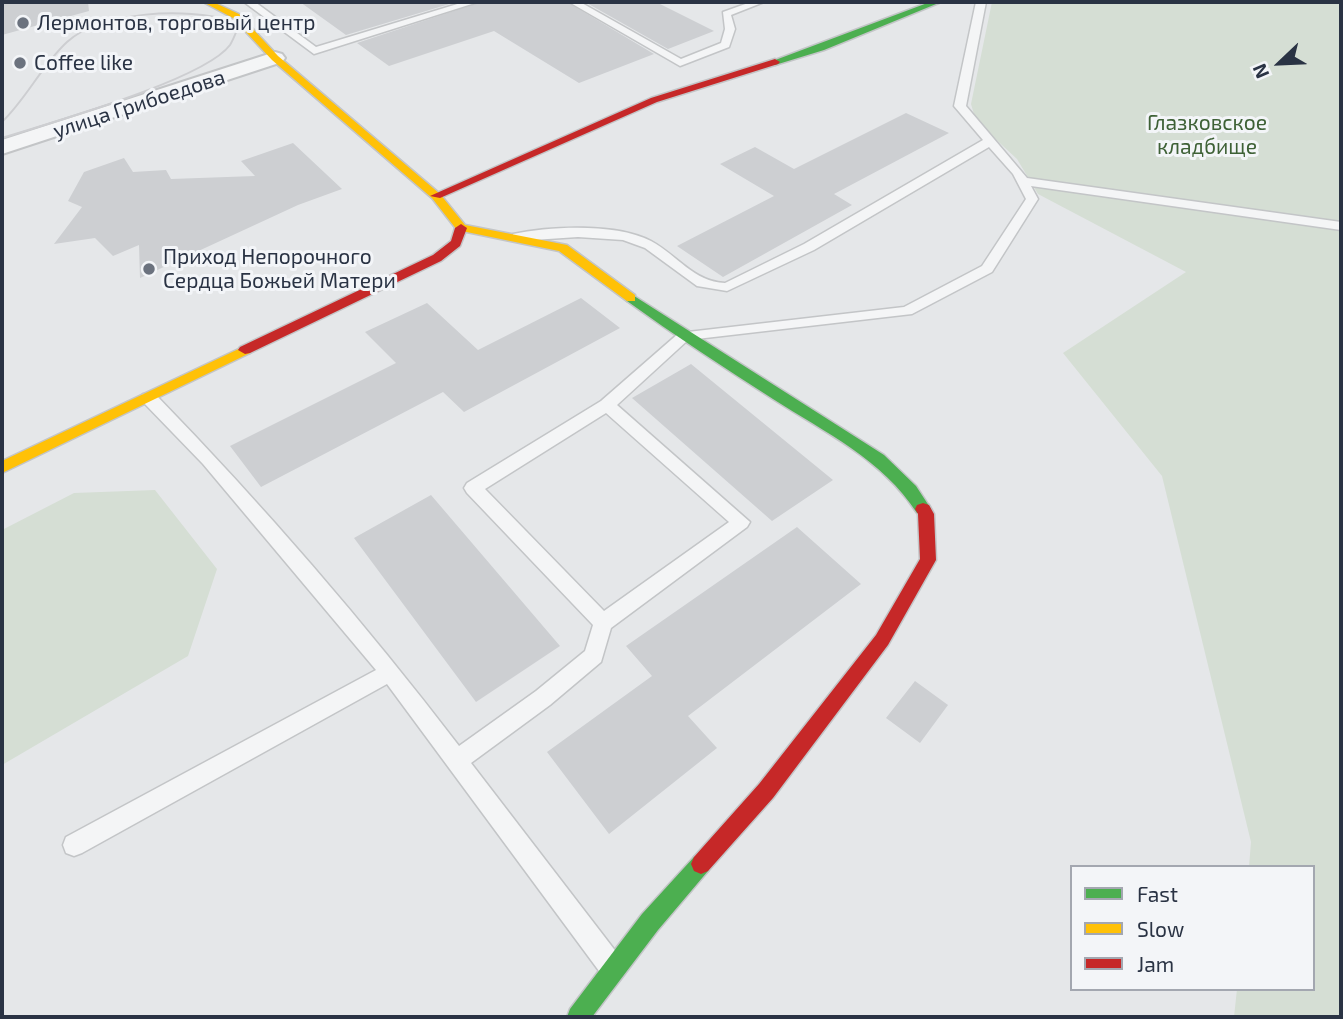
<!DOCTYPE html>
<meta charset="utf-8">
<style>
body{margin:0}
#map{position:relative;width:1343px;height:1019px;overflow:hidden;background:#e5e7e9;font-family:"Exo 2",sans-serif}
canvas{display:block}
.frame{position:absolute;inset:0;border:4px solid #2a3344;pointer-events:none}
.legend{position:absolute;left:1070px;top:865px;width:245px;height:126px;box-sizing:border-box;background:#f3f5f8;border:2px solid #a3a7b0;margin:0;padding:9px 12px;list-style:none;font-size:21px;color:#2a3344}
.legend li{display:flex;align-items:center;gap:14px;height:35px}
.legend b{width:35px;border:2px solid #a3a7b0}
.north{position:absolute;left:1245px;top:28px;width:70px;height:70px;-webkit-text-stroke:5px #f3f5f8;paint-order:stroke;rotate:247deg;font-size:19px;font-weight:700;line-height:28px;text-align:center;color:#2a3344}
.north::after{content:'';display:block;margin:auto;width:24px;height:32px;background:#2a3344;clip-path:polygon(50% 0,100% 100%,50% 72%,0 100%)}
</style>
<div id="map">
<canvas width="1343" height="1019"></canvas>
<div class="frame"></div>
<ul class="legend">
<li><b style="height:9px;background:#4caf50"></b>Fast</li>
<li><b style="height:9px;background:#ffc107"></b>Slow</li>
<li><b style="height:9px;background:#c62828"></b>Jam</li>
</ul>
<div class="north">N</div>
</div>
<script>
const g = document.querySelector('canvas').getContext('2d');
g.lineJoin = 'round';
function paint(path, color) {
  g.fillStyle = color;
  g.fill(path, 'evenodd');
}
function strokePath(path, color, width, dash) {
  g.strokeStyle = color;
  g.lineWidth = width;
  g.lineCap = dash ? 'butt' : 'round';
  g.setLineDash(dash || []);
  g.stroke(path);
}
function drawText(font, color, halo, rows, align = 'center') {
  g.font = font + ' "Exo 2",sans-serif';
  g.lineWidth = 6;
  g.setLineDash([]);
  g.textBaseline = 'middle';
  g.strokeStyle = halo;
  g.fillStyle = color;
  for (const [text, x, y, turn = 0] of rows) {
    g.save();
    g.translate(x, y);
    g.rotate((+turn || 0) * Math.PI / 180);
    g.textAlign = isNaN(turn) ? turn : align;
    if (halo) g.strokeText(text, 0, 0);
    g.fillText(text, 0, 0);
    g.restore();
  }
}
const green = new Path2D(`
 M992,2H1341V1017H1234L1237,989H1313V867H1249L1251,842L1162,476L1063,353L1186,272L1038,194L1017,159L976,121L971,104Z
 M155,490L217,569L188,656L2,765V530L74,493Z`);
const building = new Path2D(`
 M2,2H88L89,11L2,35Z
 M300,2H456L346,35Z
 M481,2H567L654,54L579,83L494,31L389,66L357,43Z
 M585,2H656L714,31L668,49Z
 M906,113L949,133L834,194L852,205L723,277L677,246L774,196L720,164L755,147L794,169Z
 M293,143L342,189L298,205L140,278L139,245L113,256L95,238L54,244L82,207L68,201L84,172L124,158L133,172L166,170L171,179L255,176L241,161Z
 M581,298L620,328L464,412L443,392L261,487L230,446L396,363L365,332L427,303L478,350Z
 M691,364L833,480L772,521L632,398Z
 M431,495L560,646L476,702L354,538Z
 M797,527L861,584L688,716L717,748L609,834L547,752L652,676L626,646Z
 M915,681L948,705L920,743L886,718Z`);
const lane = new Path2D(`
 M244,2H255L316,47L464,2H478L314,54Z
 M569,2H580L681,59L721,43L725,29L723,12L751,2H764L731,15L735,29L729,47L680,66Z
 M976,2H986L966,106L1027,178L1341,222V230L1031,186L1038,199L992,272L912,314L688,340L617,405L750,522L747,527L611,628L601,662L550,705L471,763L620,957L623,966L620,975L611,978L602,975L387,684L82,853L74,856L66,853L63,845L66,837L376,670L203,464L143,402L141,398L143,394H155C263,505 365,623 459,746L536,691L585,651L593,625L467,493L464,488L467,483L601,401L679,333L904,307L982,266L1026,199L1013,174L989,147L814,250L727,291L697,286L645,248L623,240L578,237L518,241L513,240V234C551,226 617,223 651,241C677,255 694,282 725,283L804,244L983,140L954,106ZM606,413L729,522L604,611L485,489Z`);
const street = new Path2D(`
 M275,52L282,54L285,58L282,62L2,154V140Z`);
const fast = new Path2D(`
 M930,2H941L824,50L775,65L770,62Z
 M631,294L884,455L916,486L931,509L929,513H917C882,459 826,433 773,399C723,367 674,335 627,301L625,298Z
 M701,854L708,857L711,864L708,871L658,930L592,1017H567L570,1009L642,914L694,857Z`);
const slow = new Path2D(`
 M203,2H213L239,14L278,56L440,194L465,225L567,245L635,295V301H627L559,251L457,230L432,198L272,60L233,18Z
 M245,346L252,350L250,353L2,473V461Z`);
const jam = new Path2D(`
 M775,59L780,62L778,64L657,102L440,198L430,196L651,98Z
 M461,224L467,228L460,246L441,261L250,353L245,354L238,350L240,347L433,255L451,241L455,228Z
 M923,503L929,505L934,514L936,560L888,645L773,798L708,871L701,874L694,871L691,864L694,857L759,784L876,635L920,559L918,514L915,509L917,505Z`);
const tram = new Path2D(`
 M2,122C27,98 42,65 67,42C101,11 188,7 230,21L237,30C235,35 233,40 230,45C204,80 49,123 2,138`);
const markers = [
 [23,23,7,"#6b727e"],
 [20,63,7,"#6b727e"],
 [149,269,7,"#6b727e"]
];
const farPoinames = [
 ["Лермонтов, торговый центр",37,23],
 ["Coffee like",34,63],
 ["Приход Непорочного",163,257],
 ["Сердца Божьей Матери",163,281]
];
const farStreetnames = [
 ["улица Грибоедова",139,104,-18]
];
const farParknames = [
 ["Глазковское",1207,123],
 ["кладбище",1207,147]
];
paint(green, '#d5ded4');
paint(building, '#cdcfd2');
strokePath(lane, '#c3c5c7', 3);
strokePath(street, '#c3c5c7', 4);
strokePath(fast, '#c3c5c7', 3);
strokePath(slow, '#c3c5c7', 3);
strokePath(jam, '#c3c5c7', 3);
paint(lane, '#f4f5f6');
paint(street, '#f4f5f6');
paint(fast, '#4caf50');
paint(slow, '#ffc107');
paint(jam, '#c62828');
strokePath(tram, '#cdced1', 2);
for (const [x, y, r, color] of markers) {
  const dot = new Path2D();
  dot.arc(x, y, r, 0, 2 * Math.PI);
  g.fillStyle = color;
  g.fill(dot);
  strokePath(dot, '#f3f5f8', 2.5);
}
drawText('21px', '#2a3344', '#f3f5f8', farPoinames, 'left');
drawText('21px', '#2a3344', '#f3f5f8', farStreetnames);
drawText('21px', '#3e6136', '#f3f5f8', farParknames);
</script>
